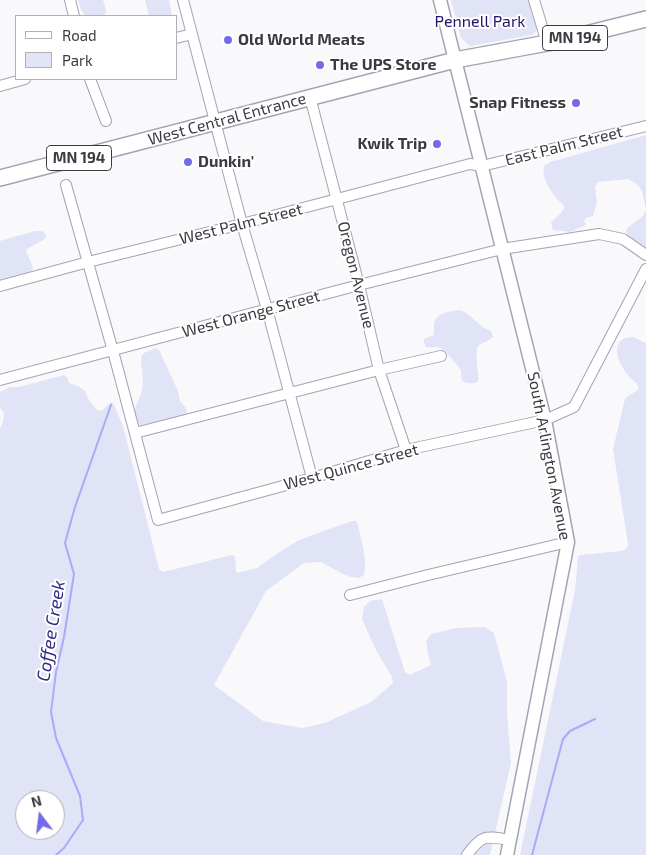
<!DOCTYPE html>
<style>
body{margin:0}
#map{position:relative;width:646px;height:855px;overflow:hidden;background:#f9f9fc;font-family:"Exo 2",sans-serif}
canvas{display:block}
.legend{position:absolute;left:15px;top:15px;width:162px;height:65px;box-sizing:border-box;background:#fff;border:1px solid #b0b1b3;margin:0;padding:6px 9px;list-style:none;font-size:15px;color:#3a3b41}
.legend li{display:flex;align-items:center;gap:10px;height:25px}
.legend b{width:25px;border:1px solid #b0b1b3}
.north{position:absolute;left:15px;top:790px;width:50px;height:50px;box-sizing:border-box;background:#fff;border:1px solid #b0b1b3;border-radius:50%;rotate:345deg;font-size:14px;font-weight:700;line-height:20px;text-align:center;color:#3a3b41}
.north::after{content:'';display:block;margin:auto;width:18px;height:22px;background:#736be6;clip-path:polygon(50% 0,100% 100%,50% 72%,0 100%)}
</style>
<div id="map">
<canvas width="646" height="855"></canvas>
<ul class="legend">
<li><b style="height:6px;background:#fff"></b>Road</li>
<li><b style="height:14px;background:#e1e3f7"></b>Park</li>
</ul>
<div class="north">N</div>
</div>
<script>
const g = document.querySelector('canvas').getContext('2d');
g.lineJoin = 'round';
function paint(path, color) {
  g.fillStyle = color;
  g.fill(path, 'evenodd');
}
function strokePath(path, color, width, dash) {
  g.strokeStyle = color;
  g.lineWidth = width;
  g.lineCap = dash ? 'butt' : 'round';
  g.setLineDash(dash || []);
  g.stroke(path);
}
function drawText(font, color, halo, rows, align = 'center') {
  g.font = font + ' "Exo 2",sans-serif';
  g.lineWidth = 4;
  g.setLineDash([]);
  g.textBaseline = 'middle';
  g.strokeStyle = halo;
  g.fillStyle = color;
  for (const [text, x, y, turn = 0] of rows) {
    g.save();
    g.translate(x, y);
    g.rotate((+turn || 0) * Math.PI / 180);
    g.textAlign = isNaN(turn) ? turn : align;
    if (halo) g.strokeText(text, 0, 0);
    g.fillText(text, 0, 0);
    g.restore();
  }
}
const green = new Path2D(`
 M78,0H103L106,9L105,16H86L81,10Z
 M145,0H169L172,16H149Z
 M451,0H528L537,30L532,35L470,46L461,38Z
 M646,135V248L628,235L626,232L627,228L643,216L646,210L642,191L637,184L628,179L598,182L595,187L597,203L593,216L586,218L584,221L586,225L570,232L553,230L551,223C553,220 564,211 564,208C564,204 559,202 557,199C550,190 541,177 544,166L550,162L561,159Z
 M35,231H42L46,235L45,239C39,243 32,245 26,250C27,255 33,265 33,268C31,276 7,279 0,281V241Z
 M459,310C472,313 478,327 491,331L493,337C489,341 483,342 479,345C474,350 478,372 479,379L476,383C473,383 467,384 464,382C460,380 462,375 461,371C459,366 447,352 442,349C438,346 431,348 426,347L424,342V339L434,335C434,332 434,329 434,326C434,313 448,312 459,310Z
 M633,337L646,343V855H520L575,590L578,557L580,555L621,551L627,548L628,544L613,449L625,399C631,393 633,395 639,388C637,382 633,381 629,376C621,368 609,345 625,338C626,338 632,337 633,337Z
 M156,348L159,350L178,391L180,401L186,408L187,412L185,415L142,425L138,424C128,413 140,401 142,390C144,379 141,368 141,357L144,353Z
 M64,375L67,377L69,383L78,386L85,391L89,400L97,410L101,411L111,402L113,403L123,426L159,569L163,572L232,555L235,556L236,571L237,573L257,568L278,553L299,540L352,521H356L358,525C361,541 368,559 364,575L359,578L351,577L341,573L321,562L304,563L266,591L214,685L263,721L302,728L325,723L371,702L393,683L392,677L376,650L362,619L364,607L370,601L382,599L405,672L410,675L431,665L428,654L426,641L431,634L456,628L485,627L494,633L507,682V714L511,763L490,855H0V428L3,422L4,413L0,408V392L10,387H19ZM25,800H55V830H25Z`);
const stream = new Path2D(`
 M56,855L64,848L83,820L80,796L56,738L51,712L56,672L64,637L74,574L65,543L75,507L111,405
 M532,855L563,739L570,731L595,719`);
const minor = new Path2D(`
 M70,0L74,16
 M183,0L242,224L267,309L312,478
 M534,0L547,43
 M176,38L192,34
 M90,79L106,121
 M0,86L25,79
 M310,97L359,285L379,370L406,450
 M66,185L113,351L158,520L312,478L406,450L545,420L574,407L646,269
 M0,286L88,262L242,224L470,164L482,166L646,126
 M0,380L359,285L502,249L599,234L623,239L646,255
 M135,433L379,370L441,356
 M350,595L428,575L568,542
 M467,855C482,834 486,836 510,840`);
const major = new Path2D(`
 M440,0L545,420L568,542L507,855`);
const highway = new Path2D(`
 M0,178L455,60L558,41L646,19`);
const markers = [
 [228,40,5,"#736be6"],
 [320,65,5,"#736be6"],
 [576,103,5,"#736be6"],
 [437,144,5,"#736be6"],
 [188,162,5,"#736be6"]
];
const shields = [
 [575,38,65],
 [79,158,65]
];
const shieldNames = [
 ["MN 194",575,38],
 ["MN 194",79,158]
];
const parkNames = [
 ["Pennell Park",480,22]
];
const poiNames = [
 ["Old World Meats",238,40],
 ["The UPS Store",330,65],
 ["Snap Fitness",566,103,"right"],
 ["Kwik Trip",427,144,"right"],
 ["Dunkin'",198,162]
];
const streetNames = [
 ["West Central Entrance",227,119,-15],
 ["East Palm Street",564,146,-14],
 ["West Palm Street",241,224,-14],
 ["Oregon Avenue",356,275,76],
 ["West Orange Street",251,314,-15],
 ["South Arlington Avenue",549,456,79],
 ["West Quince Street",351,467,-15]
];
const waterNames = [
 ["Coffee Creek",51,631,-81]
];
paint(green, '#e1e3f7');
strokePath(stream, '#a9abf7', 2);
strokePath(minor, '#a3a4b3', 12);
strokePath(major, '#a3a4b3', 15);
strokePath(highway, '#a3a4b3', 18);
strokePath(minor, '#fff', 10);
strokePath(major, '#fff', 12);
strokePath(highway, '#fff', 15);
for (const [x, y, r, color] of markers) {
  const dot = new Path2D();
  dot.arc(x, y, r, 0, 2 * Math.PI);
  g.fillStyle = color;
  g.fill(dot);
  strokePath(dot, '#fff', 2);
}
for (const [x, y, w] of shields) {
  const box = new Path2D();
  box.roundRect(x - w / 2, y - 12.5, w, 25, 4);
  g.fillStyle = '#fff';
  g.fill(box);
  strokePath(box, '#3a3b41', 1);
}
drawText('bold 15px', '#3a3b41', null, shieldNames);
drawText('16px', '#25156a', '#fff', parkNames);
drawText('bold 16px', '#3a3b41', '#fff', poiNames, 'left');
drawText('16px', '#3a3b41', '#fff', streetNames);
drawText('italic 18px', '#362d82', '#fff', waterNames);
</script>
